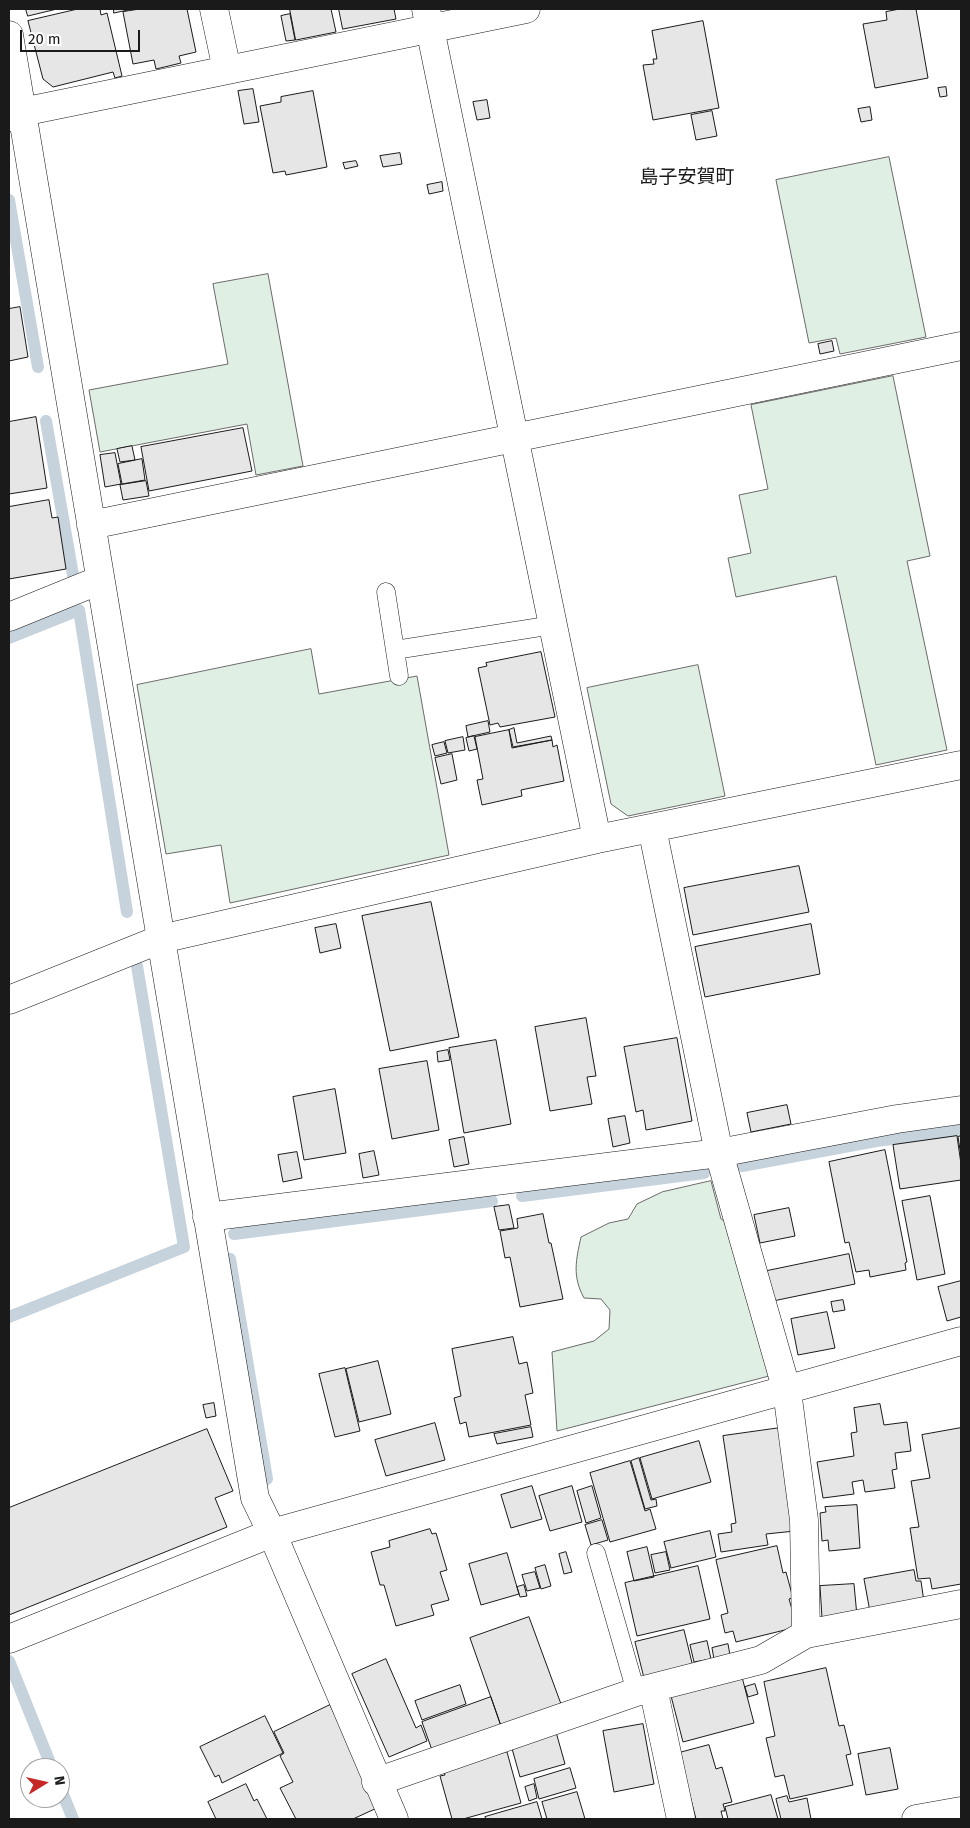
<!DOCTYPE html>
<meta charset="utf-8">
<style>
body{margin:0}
#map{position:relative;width:970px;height:1828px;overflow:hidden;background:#fff;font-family:"Fira Sans",sans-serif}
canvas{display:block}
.frame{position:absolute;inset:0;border:10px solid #1a1a1a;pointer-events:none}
.north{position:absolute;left:20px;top:1758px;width:50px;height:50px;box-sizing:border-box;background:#fff;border:1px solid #a3a3a3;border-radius:50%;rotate:81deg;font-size:14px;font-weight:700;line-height:20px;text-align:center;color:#1a1a1a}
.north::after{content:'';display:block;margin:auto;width:18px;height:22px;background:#c62828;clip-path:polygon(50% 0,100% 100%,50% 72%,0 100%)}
.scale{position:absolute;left:20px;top:30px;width:120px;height:22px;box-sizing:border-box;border:2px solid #1a1a1a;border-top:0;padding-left:6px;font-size:15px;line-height:18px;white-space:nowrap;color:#1a1a1a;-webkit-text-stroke:4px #fff;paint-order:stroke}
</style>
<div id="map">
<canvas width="970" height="1828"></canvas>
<div class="frame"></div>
<div class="north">N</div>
<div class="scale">20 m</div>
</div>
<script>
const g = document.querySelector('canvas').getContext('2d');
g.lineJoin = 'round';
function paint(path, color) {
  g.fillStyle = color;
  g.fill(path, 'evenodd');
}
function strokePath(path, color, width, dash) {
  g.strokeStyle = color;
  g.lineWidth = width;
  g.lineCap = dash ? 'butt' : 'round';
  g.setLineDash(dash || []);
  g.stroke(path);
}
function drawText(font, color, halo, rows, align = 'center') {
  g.font = font + ' "Fira Sans","Noto Sans JP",sans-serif';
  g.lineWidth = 4;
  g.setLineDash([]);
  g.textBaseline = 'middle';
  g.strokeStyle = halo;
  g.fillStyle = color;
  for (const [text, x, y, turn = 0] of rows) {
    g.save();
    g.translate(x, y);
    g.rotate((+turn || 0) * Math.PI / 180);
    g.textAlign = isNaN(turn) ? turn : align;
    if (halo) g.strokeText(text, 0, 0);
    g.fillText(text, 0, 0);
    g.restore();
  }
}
const green = new Path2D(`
 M889,157L926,337L840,354L836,338L809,343L776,180Z
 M268,274L303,466L256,475L247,424L100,452L89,390L228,364L213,284Z
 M893,376L930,556L907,561L947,750L876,765L836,576L736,597L728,558L751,553L739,495L768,489L751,405Z
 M311,649L319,694L417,676L449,855L230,903L221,845L166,854L137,685Z
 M698,665L725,796L628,816L611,804L587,688Z
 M711,1181L721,1219L735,1227L773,1375L557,1431L552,1352L594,1341L609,1329L610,1310L601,1299L584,1298C572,1276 576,1260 581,1237L609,1223L628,1219L637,1204L662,1192Z`);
const stream = new Path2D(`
 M9,200L38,367
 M46,421L73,575
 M9,638L79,610L127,912
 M742,1166L876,1141L961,1130
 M522,1196L704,1173
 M234,1234L492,1201
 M230,1259L267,1479
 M9,1317L184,1247L137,966
 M9,1661L52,1768
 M60,1787L73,1819`);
const building = new Path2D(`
 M26,9H57L28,16Z
 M78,9H100L101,15L107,13L122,76L115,78L113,72L53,87L43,79L28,21Z
 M114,9H128V10L114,13Z
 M140,9H187L196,52L179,56L181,63L156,69L154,60L133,64L123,12Z
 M290,9H331L336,32L296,40Z
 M339,9H394L396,19L343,29Z
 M900,9H916L928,78L875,88L863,24L887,20L886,12Z
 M290,14L295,40L286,41L281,16Z
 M703,21L719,108L653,120L643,65L654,64L653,59H657L652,31Z
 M946,87L947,96L940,97L938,88Z
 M253,89L259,122L244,124L238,91Z
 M313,91L327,167L286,175L285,171L273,173L260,106L281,102V97Z
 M487,100L490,118L477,120L473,102Z
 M870,107L872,120L861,122L858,109Z
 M712,111L717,136L696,140L691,115Z
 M400,153L402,164L383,167L380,156Z
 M356,161L358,166L345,169L343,163Z
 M442,182L443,191L429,194L427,185Z
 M20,307L28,357L9,361V309Z
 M832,341L834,351L820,354L818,344Z
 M36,417L47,488L9,494V422Z
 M243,428L252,471L149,491L141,447Z
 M132,446L135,460L120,462L117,449Z
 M115,453L121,484L105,487L100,455Z
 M142,459L145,480L122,484L118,464Z
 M146,481L149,496L123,500L120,485Z
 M49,500L52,518L58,517L66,569L9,579V507Z
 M541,652L555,717L500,727L498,723L490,725L478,668L487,666L486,663Z
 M488,721L490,732L468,737L466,726Z
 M514,728L517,743L551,736L552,740L513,747L509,730Z
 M509,730L512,748L552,740L553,747L557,745L564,781L521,790L522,796L482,805L477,780L483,779L475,737Z
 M474,736L477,749L469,751L466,738Z
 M463,737L465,750L448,753L445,741Z
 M444,742L447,753L435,756L432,745Z
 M452,754L457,780L441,784L435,758Z
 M799,866L809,912L693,935L684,888Z
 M431,902L459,1037L390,1051L362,916Z
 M336,924L341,948L320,953L315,928Z
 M811,924L820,974L705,997L695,947Z
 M586,1018L596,1076L587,1077L592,1104L550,1111L535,1027Z
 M677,1038L692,1121L646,1130L643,1110L636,1112L624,1047Z
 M496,1040L511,1124L464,1133L449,1048Z
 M448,1050L450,1060L438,1062L437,1052Z
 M427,1061L439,1130L392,1139L379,1069Z
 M335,1089L346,1153L304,1160L293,1097Z
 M787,1105L791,1124L751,1132L747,1113Z
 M625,1116L630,1143L613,1147L608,1119Z
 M957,1136L961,1164V1180L900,1189L893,1145Z
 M961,1136V1156L958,1137Z
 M464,1137L469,1164L454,1167L449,1140Z
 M885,1150L907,1262L905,1263L906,1270L870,1277L869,1270L856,1272L849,1242L845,1243L829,1162Z
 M374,1151L379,1175L363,1178L359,1154Z
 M297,1152L302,1178L283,1182L278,1155Z
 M930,1196L945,1274L917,1280L902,1201Z
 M509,1205L514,1228L499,1230L494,1207Z
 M789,1208L795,1236L760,1243L754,1215Z
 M543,1214L549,1243H551L563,1299L520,1307L510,1257L505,1258L500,1231L518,1228L517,1219Z
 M849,1254L855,1284L773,1301L767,1271Z
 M961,1281V1317L947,1321L938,1287Z
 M843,1300L845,1310L833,1312L831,1302Z
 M827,1312L835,1348L798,1355L791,1319Z
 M513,1337L519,1364L527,1362L533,1393L525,1395L531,1425L469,1437L466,1422L460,1424L454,1398L461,1396L452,1349Z
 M378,1361L391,1414L359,1422L346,1369Z
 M345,1368L360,1431L335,1437L319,1374Z
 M214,1403L216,1416L206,1418L203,1405Z
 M880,1404L884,1425L907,1422L911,1451L895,1453L897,1469L892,1470L895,1488L865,1492L863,1480L852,1482L854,1494L823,1498L817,1462L854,1456L851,1433L857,1432L854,1408Z
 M435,1423L445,1460L386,1476L375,1440Z
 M531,1427L533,1437L497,1444L494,1434Z
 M780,1428L795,1531L766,1534L768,1545L721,1552L718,1534L732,1532L731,1524L736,1523L723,1436Z
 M961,1428V1584L932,1589L930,1578L918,1579L910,1528L919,1527L911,1481L930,1478L922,1435Z
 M207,1429L233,1491L215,1498L227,1527L9,1615V1508Z
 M699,1441L711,1482L652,1499L640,1458Z
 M639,1458L651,1500L656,1499L657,1506L645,1509L631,1461Z
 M630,1461L645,1511L650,1509L656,1529L610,1542L590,1473Z
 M532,1486L542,1519L511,1528L501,1495Z
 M572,1486L582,1522L550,1531L539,1496Z
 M592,1486L601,1518L586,1523L577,1491Z
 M857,1505L860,1548L829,1551L828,1540L822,1541L820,1513L826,1512L825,1507Z
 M602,1520L608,1540L591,1545L585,1525Z
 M430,1529L432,1534L436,1533L447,1570L440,1572L449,1600L431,1605L434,1615L396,1626L384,1585H380L371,1552L390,1547L389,1541Z
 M710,1531L716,1557L671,1568L664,1542Z
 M777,1546L783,1573L786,1572L793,1598L789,1599L797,1627L736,1642L733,1631L725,1633L721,1615L728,1613L716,1560Z
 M647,1547L654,1577L634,1581L627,1552Z
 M566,1552L572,1572L564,1574L559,1554Z
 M666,1552L670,1570L655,1573L651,1555Z
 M507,1553L519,1594L481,1605L469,1564Z
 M545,1565L551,1586L541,1589L535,1568Z
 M698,1566L710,1619L637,1636L625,1583Z
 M914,1570L916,1581H921L924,1602L870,1612L864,1579Z
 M535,1572L540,1588L527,1591L522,1575Z
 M854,1584L857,1616L822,1618L820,1586Z
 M524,1585L527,1596L520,1597L517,1587Z
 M529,1617L561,1704L501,1726L470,1638Z
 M684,1630L693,1667L644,1678L635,1642Z
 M707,1641L711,1659L694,1662L690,1645Z
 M728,1644L730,1655L714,1659L712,1648Z
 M386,1659L416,1728L421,1725L427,1741L389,1757L352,1674Z
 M826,1668L839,1726L844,1725L851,1754L846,1755L853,1785L790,1799L784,1775L775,1777L766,1738L775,1736L764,1682Z
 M742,1677L754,1723L683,1742L671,1696Z
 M755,1684L758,1694L748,1697L745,1687Z
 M460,1685L466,1704L422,1720L415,1701Z
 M491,1697L501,1726L432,1750L422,1722Z
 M330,1705L379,1807L353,1819H296L280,1788L293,1782L280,1756L284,1753L274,1732Z
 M265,1716L283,1753L222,1783L219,1775L215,1777L200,1747Z
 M643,1724L654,1784L614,1792L603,1731Z
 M556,1732L565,1764L520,1777L511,1745Z
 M709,1745L716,1769L722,1767L732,1802L723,1804L725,1811H721L723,1819H696L679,1753Z
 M890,1748L898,1789L866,1795L858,1754Z
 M507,1752L521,1803L463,1819H452L440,1776L445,1775L444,1771Z
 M570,1768L576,1788L539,1799L534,1779Z
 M246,1784L254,1801L257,1799L267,1819H216L208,1802Z
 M534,1784L537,1798L529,1801L525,1787Z
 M577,1792L585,1819H547L542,1802Z
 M771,1795L778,1819H728L725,1807Z
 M787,1796L789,1802L807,1798L811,1819H781L776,1799Z
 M537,1802L542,1819H486L485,1817Z`);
const service = new Path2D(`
 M386,592L399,676
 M395,650L553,625
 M596,1553L636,1692`);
const minor = new Path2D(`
 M214,9L227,70
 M426,9L597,839
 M9,35L255,1498L272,1533L394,1819
 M9,117L22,112L526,9
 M91,525L961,346
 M9,617L100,580
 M652,828L719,1153L787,1391L804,1520L806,1634
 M9,1000L161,939L597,839L961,765
 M207,1217L719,1153L897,1119L961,1110
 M9,1639L272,1533L961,1341
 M653,1688L681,1819
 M376,1782L636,1692L761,1660L806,1634L961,1604
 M916,1819L961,1811`);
const quarterNames = [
 ["島子安賀町",687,178]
];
paint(green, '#e0efe3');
strokePath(green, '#6a6a6a', 1);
strokePath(stream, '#c6d2dc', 12);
paint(building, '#e6e6e6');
strokePath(building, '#1a1a1a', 1);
strokePath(service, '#1a1a1a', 19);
strokePath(minor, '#1a1a1a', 29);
strokePath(service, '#fff', 18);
strokePath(minor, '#fff', 28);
drawText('19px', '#1a1a1a', '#fff', quarterNames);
</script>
